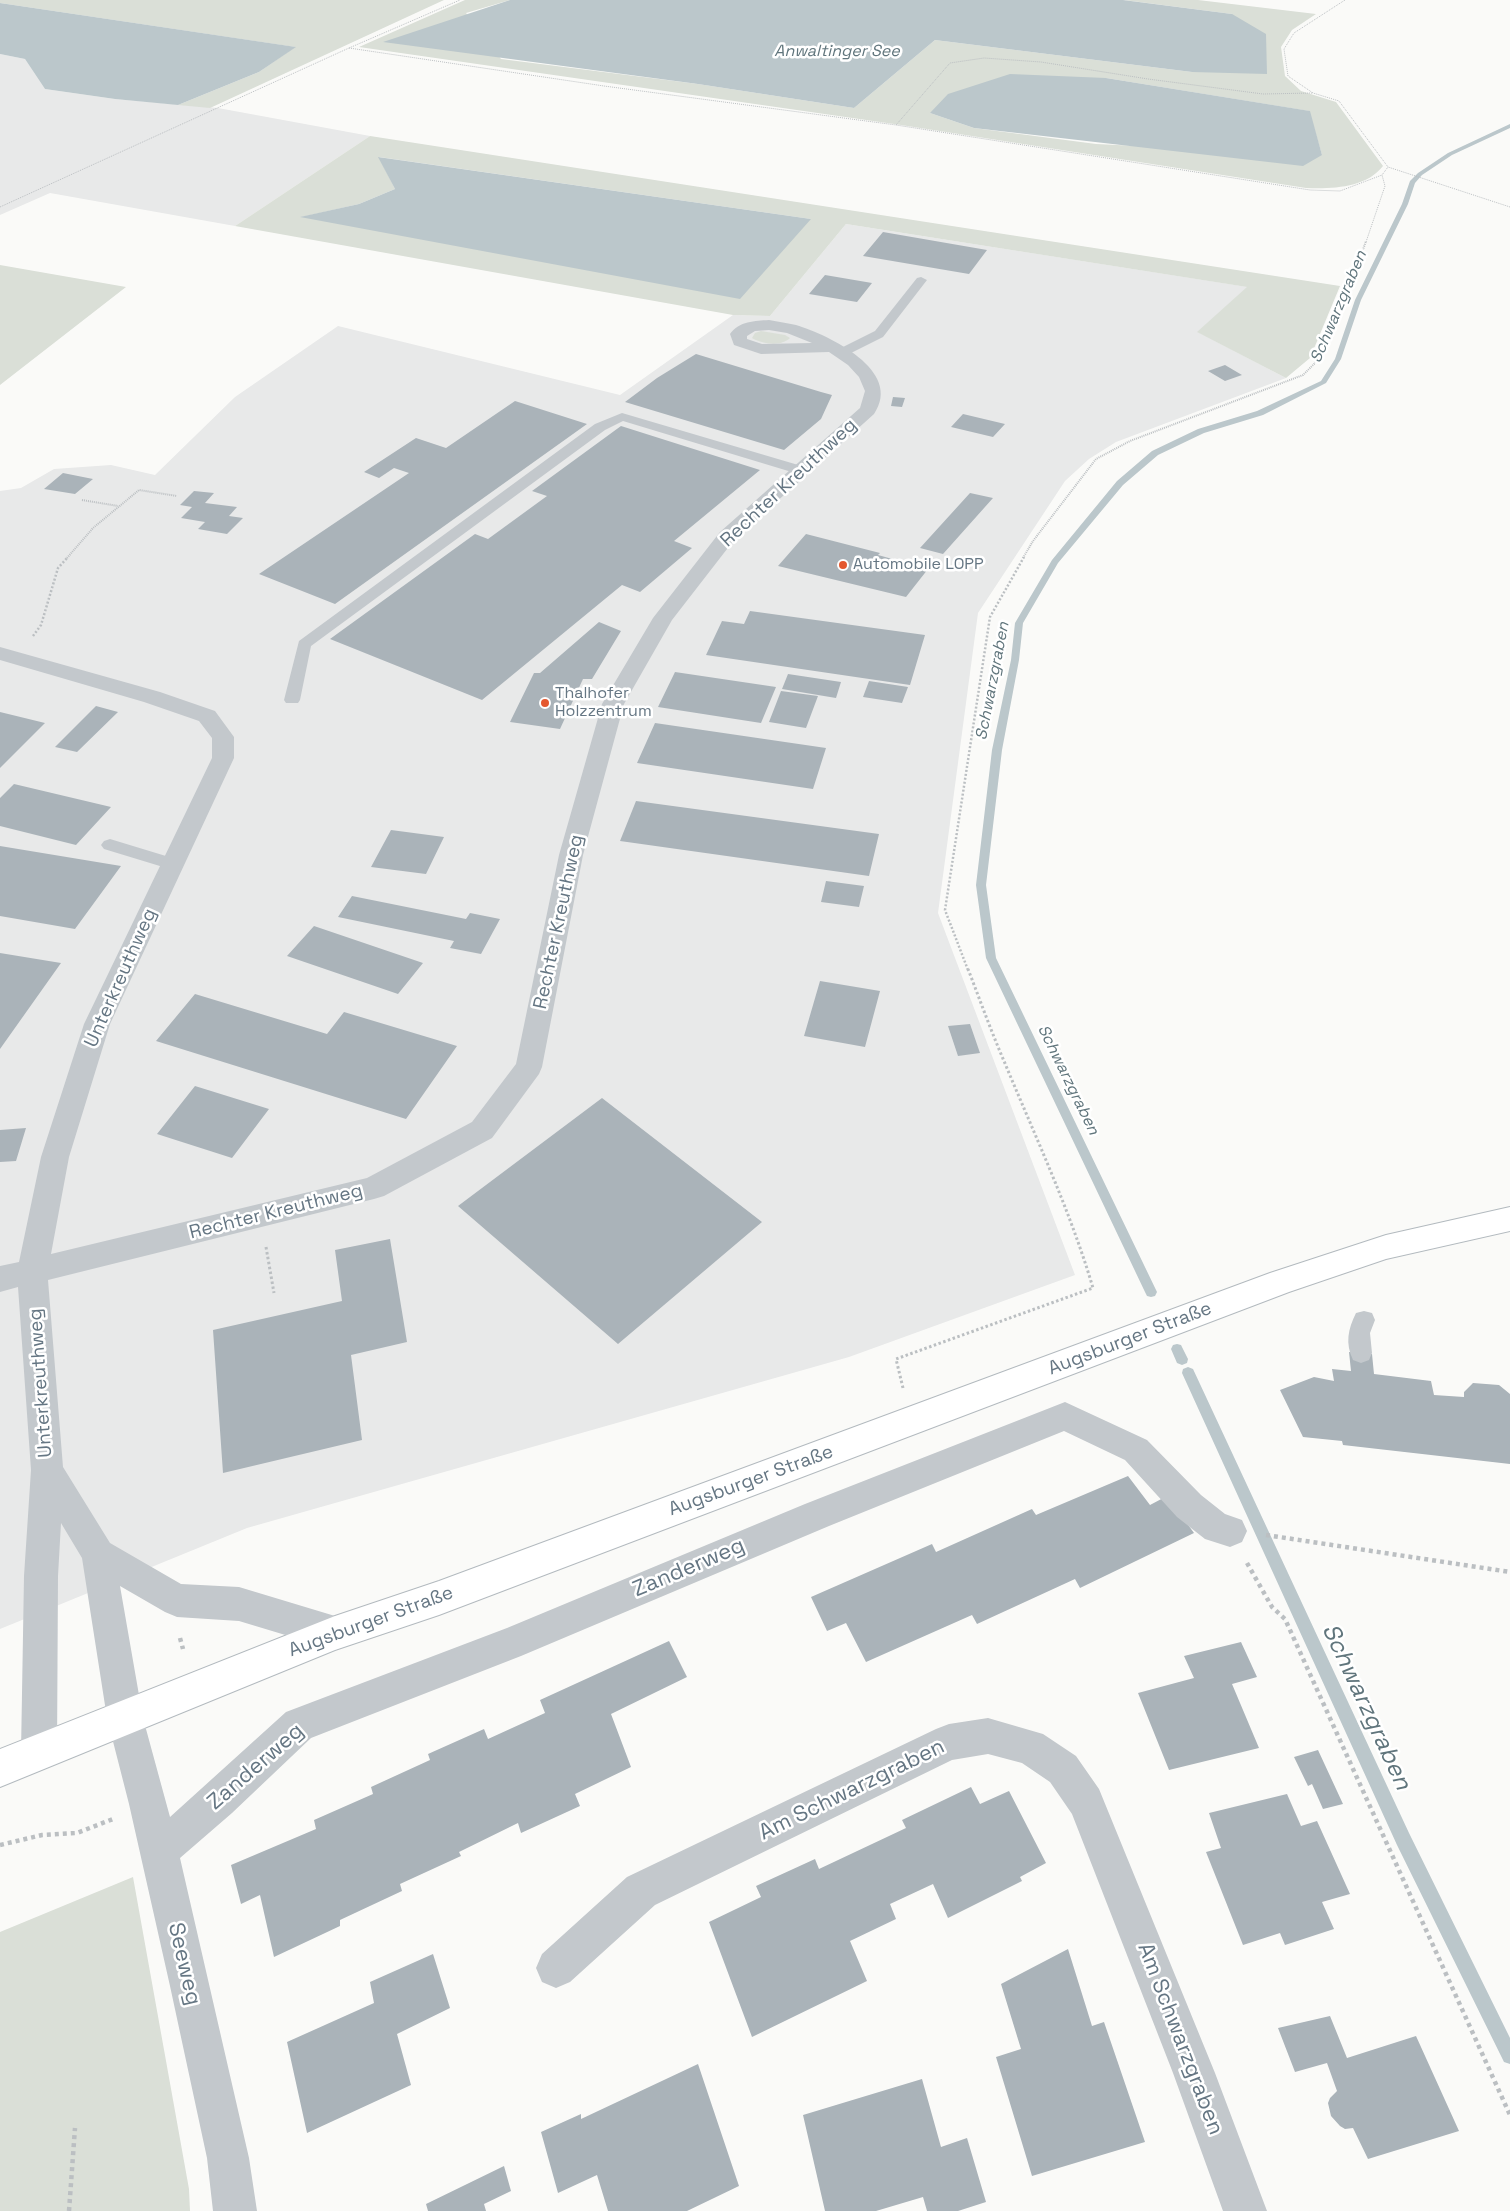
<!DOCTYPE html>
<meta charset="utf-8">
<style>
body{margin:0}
canvas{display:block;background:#fafaf8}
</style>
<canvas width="1510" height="2211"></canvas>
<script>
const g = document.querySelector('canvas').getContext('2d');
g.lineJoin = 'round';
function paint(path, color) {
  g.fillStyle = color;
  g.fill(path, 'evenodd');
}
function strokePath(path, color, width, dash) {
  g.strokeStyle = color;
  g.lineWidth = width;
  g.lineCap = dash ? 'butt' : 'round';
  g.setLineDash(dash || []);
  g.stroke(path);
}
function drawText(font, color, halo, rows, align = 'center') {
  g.font = font + ' "Space Grotesk",sans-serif';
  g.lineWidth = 5;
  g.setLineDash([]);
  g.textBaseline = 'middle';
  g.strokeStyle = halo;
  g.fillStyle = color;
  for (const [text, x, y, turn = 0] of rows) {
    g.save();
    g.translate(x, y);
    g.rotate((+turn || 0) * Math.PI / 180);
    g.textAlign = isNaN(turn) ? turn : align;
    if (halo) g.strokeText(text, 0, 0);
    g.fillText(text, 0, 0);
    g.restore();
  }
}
const built = new Path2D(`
 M0,54L25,59L45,89L115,99L218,108L370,136L235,226L50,193L0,215Z
 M846,224L1248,287L1198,332L1286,378L1116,442L1089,459L1065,481L978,613L938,913L1075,1275L849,1357L247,1528L0,1629V491L21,488L54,469L111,465L155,475L235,397L338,326L620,395L733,315L770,316Z`);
const green = new Path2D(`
 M0,0H444L210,108L178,105L259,72L295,47L0,3Z
 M465,0H510L466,13L501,59L698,84L854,108L935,40L1192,72L1232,14L1124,0H1198L1316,14L1292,30L1281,47L1285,76L1301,91L1336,102L1383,166C1366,188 1332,189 1306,188L901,125L359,47ZM1106,78L1309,111L1322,155L1096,144L974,128L930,113Z
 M370,136L1340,286L1310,358L1286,378L1197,332L1247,287L846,224L770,316L733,315L235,226ZM379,157L811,219L302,217L359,204L395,189Z
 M0,265L126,287L0,385Z
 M761,331L785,335L790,338C781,347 762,344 752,338L755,333Z
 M133,1877L189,2189L190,2211H0V1932Z`);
const water = new Path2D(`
 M510,0H1123L1232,14L1266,34L1267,74L1192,72L935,40L854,108L698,84L383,42Z
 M0,3L296,47L259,72L178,105L115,99L45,89L25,59L0,54Z
 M1010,74L1106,78L1310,111L1322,155L1303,166L974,128L930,113L948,94Z
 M378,157L811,219L740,299L300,217L359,204L395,189Z`);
const stream = new Path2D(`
 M1510,124V128L1452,155L1422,175L1415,183L1408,204L1361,300L1341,359L1326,383L1263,415L1204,433L1158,455L1123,485L1058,563L1023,623L1019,660L1002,750L986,885L996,958L1157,1292L1155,1296L1151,1297L1147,1296L1145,1292L986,958L976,885L992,750L1011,660L1015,623L1052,560L1117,481L1152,451L1198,429L1257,411L1321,381L1335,359L1355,300L1402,204L1410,181L1418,173L1448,153Z
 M1177,1344L1181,1345L1188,1359L1187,1363L1182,1365L1177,1363L1171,1349L1173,1345Z
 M1188,1367L1193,1369L1409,1833L1510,2038V2064L1504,2062L1397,1845L1182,1373L1183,1369Z`);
const building = new Path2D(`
 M883,232L987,250L969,274L863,256Z
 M825,275L872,283L857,302L809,294Z
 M696,354L821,392L832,395L821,419L784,450L625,402L657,378Z
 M1225,365L1242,375L1225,381L1208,371Z
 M893,397L905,398L902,407L891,406Z
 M515,401L587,424L335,604L259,574L409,473L394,468L379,478L364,472L416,438L446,448Z
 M963,414L1005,424L993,437L951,427Z
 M621,426L760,470L674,541L692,548L640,592L622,585L482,700L330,639L475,534L488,539L547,496L532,491Z
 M63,473L93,479L75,494L44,489Z
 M194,491L214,493L205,503L237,507L229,516L243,518L227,534L198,529L205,522L181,518L192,507L180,505Z
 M970,493L993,498L943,554L920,548Z
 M806,534L880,553L878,555L928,569L906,597L778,566Z
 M750,611L925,635L910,685L706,655L722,621L744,624Z
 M599,622L621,631L592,679H583L560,729L510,722L534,673H540Z
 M675,672L776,687L761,723L658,707Z
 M788,674L841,682L836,698L782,689Z
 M869,681L908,687L902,703L863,697Z
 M781,691L818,696L806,728L769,722Z
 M96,706L118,712L77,752L55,747Z
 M0,712L45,723L0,768Z
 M655,723L826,748L813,789L637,763Z
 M14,784L111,807L76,845L0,826V798Z
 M636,801L879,834L869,876L620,841Z
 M391,830L444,837L426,874L371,867Z
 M0,846L121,866L75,929L0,916Z
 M826,881L864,886L859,907L821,902Z
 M352,896L466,919L470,913L500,919L481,954L450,948L454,941L338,917Z
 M314,926L423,963L398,994L287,956Z
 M0,953L61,963L0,1049Z
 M820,981L880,991L865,1047L804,1036Z
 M195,994L327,1034L344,1012L457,1046L406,1119L156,1041Z
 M970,1024L980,1053L958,1056L948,1026Z
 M195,1086L269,1109L232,1158L157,1134Z
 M602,1098L762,1222L618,1344L458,1206Z
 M26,1128L16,1161L0,1162V1130Z
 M390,1239L407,1342L351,1355L362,1440L223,1473L213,1330L342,1301L335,1250Z
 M1349,1352L1372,1354L1374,1374L1431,1381L1434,1395L1464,1397V1392L1473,1383L1499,1385L1510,1394V1464L1343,1445L1342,1441L1303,1437L1280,1390L1314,1377L1334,1381L1332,1369L1351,1371Z
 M1128,1476L1150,1505L1167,1496L1194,1533L1080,1588L1075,1579L977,1624L972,1615L866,1662L846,1623L827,1631L811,1597L932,1544L936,1552L1032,1509L1036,1515Z
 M669,1641L687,1677L611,1714L631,1767L575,1794L580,1806L521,1833L518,1823L459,1852L461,1856L400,1884L402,1891L340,1920V1926L274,1957L260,1895L241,1904L231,1865L316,1829L314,1820L373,1794L371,1787L430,1760L428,1754L484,1729L488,1739L545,1713L540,1700Z
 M1241,1642L1257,1677L1232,1684L1259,1748L1169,1770L1138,1693L1194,1678L1184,1656Z
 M1318,1750L1343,1804L1323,1809L1312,1784L1308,1786L1294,1757Z
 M971,1787L980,1804L1009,1791L1046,1863L1020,1877L1022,1881L948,1918L933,1884L890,1904L896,1919L850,1941L867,1981L752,2037L709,1922L761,1897L756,1886L815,1859L819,1869L906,1828L902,1820Z
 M1287,1794L1301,1826L1317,1821L1350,1894L1322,1902L1334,1929L1285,1945L1280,1933L1243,1945L1206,1852L1221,1848L1209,1813Z
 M1068,1949L1092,2026L1104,2022L1145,2142L1032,2176L996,2057L1021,2049L1001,1984Z
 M433,1954L450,2008L397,2034L411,2085L307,2133L287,2042L374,2003L370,1982Z
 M1330,2016L1347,2058L1416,2036L1459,2131L1368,2159L1353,2128L1345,2129L1340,2126L1331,2116L1328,2103L1330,2098L1337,2091L1327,2063L1295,2072L1278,2028Z
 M698,2064L739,2186L687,2211H608L597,2175L558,2193L541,2132L581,2114V2119Z
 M922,2079L941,2147L967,2138L986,2202L958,2211H927L923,2197L876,2211H825L803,2115Z
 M504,2166L511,2191L484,2204L486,2211H428L426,2204Z`);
const pathFar4 = new Path2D(`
 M1345,0L1294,33L1284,49L1288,76L1313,93L1339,101L1388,167L1510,207
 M349,48L604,86L896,125L1310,190L1340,191L1382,175
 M896,125L950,63L984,58L1041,62L1148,79L1263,94L1313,93
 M0,207L349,48L460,0
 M1366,242L1385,186L1382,175L1388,167`);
const pathFar3 = new Path2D(`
 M82,500L118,506
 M67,558L93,528L139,490L177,496
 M1023,558L1033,541L1096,459L1130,441L1303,375L1314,364L1355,273L1366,241`);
const pathFar2 = new Path2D(`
 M33,636L41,625L58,568L68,557
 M968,970L945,910L990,617L1024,557`);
const pathFar1 = new Path2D(`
 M266,1247L274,1293
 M903,1388L896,1359L1093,1288C1070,1210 1035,1136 1004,1061C991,1031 980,1000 968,969`);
const path = new Path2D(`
 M1266,1535L1510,1572
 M1247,1563L1272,1607L1285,1619L1510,2115
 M180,1638L183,1649
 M0,1845L42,1835L77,1833L113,1819
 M69,2211L75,2128`);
const lane = new Path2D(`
 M921,277L927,280L883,337L845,356H837L835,353L837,350L875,331L917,278Z
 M622,413L805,467L807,470L800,474L795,473L623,421L605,430L311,646L300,700L298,703H286L284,700L299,641L595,424Z
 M110,839L179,860L182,864L179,868L173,870L104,849L101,845L104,841Z
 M1364,1311L1372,1313L1375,1320L1370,1333L1372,1353L1369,1360L1361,1363L1353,1360C1345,1343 1348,1329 1356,1313Z`);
const street = new Path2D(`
 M769,320C778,322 788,323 796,325C829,335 904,371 874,414L734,540L672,620L624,704L583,855L542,1067L539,1074L492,1138L384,1196L374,1199L48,1280L63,1467L110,1543L181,1584L239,1587L335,1616L347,1621L353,1633L347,1645L335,1650L239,1621L177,1617L165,1612L120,1586L143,1718L170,1817L286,1712L507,1628L805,1504L1065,1402L1147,1440L1201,1495L1225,1514L1242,1520L1247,1531L1242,1542L1230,1547L1205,1539L1177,1517L1125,1460L1064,1431L829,1526L521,1656L311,1738L232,1813L180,1858L249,2158L257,2211H213L207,2158L170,1986L129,1804L107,1718L82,1558L61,1523L58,1576L57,1752L52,1765L39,1770L26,1765L21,1752L24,1576L31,1470L18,1287L0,1292V1266L19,1262L41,1157L84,1024L212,758V738L199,721L144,702L0,660V647L160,692L215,711L234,737V758L110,1024L69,1157L51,1254L367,1178L472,1122L516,1064L559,855L602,704L653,618L720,532L860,408L865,391L859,377L848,365L829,352L761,354L734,345L730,334C739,321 755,321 769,320ZM769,330L787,333L812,343L762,344L747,339V336L755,331Z
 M988,1718L1043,1734L1076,1756L1099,1789L1215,2073L1267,2211H1223L1173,2073L1072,1814L1050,1782L1022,1763L988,1754L952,1760L655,1905L570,1982L556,1988L542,1982L536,1968L542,1954L627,1877L936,1729L949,1724Z`);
const secondary = new Path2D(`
 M1510,1207V1231L1386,1259L1289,1292L439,1615L335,1650L0,1787V1749L335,1616L439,1581L1270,1273L1386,1235Z`);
const markers = [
 [843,565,5,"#e4572e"],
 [545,703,5,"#e4572e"]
];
const farWaternames = [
 ["Anwaltinger See",837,52],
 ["Schwarzgraben",1339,307,-67],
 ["Schwarzgraben",993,681,-79],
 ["Schwarzgraben",1068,1080,64]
];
const farPoinames = [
 ["Automobile LOPP",853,565],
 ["Thalhofer",555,694],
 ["Holzzentrum",555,712]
];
const streetNames = [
 ["Rechter Kreuthweg",789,483,-43],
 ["Rechter Kreuthweg",559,922,-78],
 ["Unterkreuthweg",121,978,-66],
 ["Rechter Kreuthweg",276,1212,-14],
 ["Augsburger Straße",1130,1339,-21],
 ["Unterkreuthweg",41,1383,-94],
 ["Augsburger Straße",751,1481,-20],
 ["Augsburger Straße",371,1622,-20]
];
const nearStreetnames = [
 ["Zanderweg",689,1568,-23],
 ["Zanderweg",256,1767,-41],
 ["Am Schwarzgraben",852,1790,-26],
 ["Seeweg",184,1964,77],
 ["Am Schwarzgraben",1180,2039,69]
];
const nearWaternames = [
 ["Schwarzgraben",1366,1707,65]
];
paint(built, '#e8e9e9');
paint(green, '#dadfd7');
paint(water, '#bbc7cb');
paint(stream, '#bbc7cb');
paint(building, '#aab3b9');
strokePath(secondary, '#b3babf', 2);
strokePath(pathFar4, '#bbbfc2', 1, [1, 1]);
strokePath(pathFar3, '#bbbfc2', 2, [1, 1]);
strokePath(pathFar2, '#bbbfc2', 2.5, [2, 2]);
strokePath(pathFar1, '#bbbfc2', 3, [2.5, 2.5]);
strokePath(path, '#bbbfc2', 4.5, [4, 4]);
paint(lane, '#c3c8cc');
paint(street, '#c3c8cc');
paint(secondary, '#fff');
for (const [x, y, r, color] of markers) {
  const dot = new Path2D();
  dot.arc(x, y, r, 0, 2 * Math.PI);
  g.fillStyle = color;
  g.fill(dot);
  strokePath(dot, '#fff', 2);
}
drawText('italic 16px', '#60757c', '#fff', farWaternames);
drawText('16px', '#657683', '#fff', farPoinames, 'left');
drawText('19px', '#657683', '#fff', streetNames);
drawText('22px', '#657683', '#fff', nearStreetnames);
drawText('italic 24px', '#60757c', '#fff', nearWaternames);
</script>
